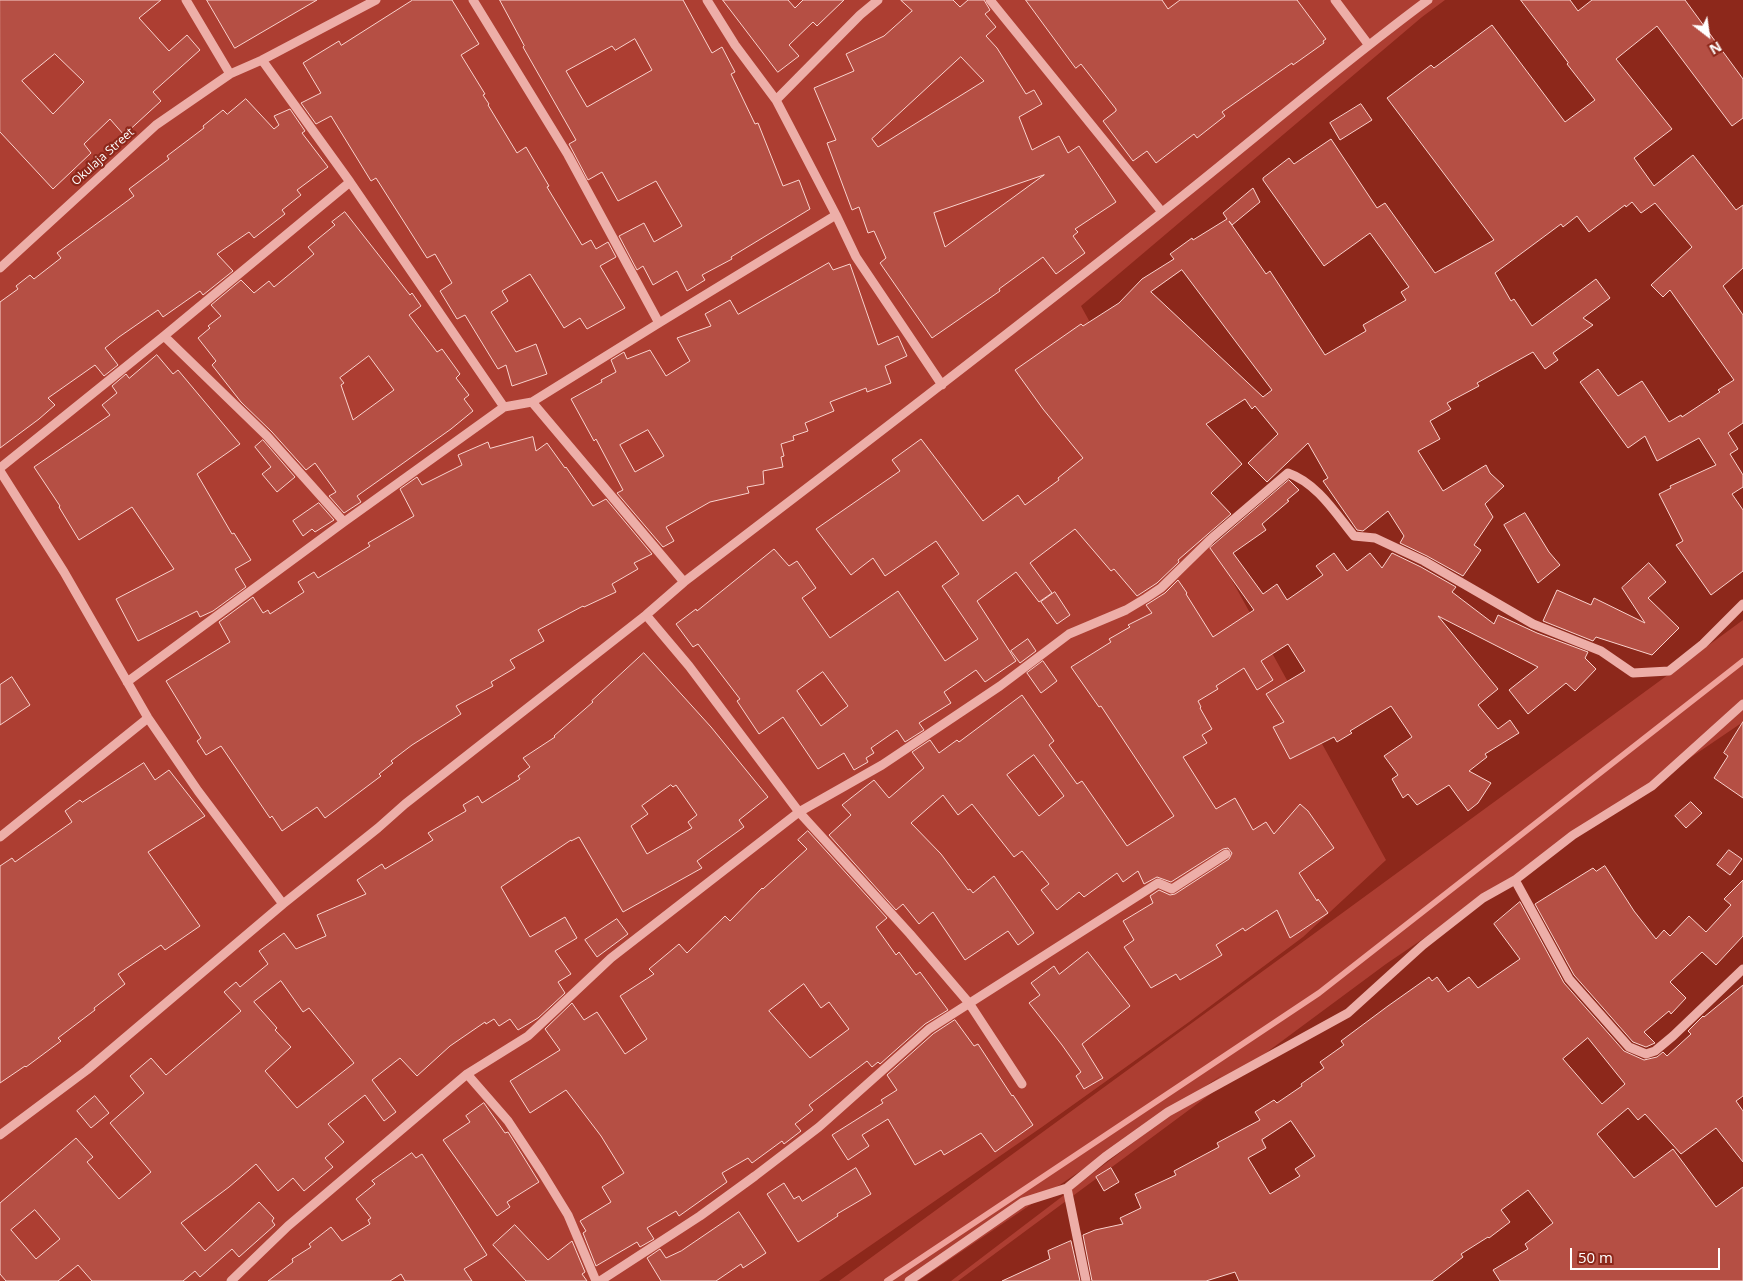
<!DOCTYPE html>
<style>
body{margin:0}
#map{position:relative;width:1743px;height:1281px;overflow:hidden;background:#8d281b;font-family:"Open Sans",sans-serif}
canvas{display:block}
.north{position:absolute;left:1683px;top:10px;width:50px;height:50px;-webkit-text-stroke:4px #8d281b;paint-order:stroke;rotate:150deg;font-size:14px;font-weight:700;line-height:20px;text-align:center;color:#fff}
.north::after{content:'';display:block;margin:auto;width:18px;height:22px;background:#fff;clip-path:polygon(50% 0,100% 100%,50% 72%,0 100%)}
.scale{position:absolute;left:1570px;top:1248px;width:150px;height:22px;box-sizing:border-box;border:2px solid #fff;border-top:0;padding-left:6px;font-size:15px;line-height:18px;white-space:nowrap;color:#fff;-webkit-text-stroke:4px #8d281b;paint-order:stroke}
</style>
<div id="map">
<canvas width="1743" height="1281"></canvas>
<div class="north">N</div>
<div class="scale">50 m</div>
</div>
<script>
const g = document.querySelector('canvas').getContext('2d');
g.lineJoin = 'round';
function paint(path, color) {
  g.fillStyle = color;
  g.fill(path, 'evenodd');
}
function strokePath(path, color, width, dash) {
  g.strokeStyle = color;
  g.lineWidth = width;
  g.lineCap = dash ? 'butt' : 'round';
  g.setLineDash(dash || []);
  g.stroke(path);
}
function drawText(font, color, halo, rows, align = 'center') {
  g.font = font + ' "Open Sans",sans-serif';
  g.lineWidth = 4.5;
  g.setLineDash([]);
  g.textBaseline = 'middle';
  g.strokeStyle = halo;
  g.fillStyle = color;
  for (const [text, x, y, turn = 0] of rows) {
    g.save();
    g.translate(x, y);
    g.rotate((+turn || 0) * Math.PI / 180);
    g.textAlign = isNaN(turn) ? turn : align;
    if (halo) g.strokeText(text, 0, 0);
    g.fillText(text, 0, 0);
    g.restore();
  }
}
const green = new Path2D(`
 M0,0H1445L1422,17L1081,306L1386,860L1303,937L1189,1022L1042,1127L819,1281H0Z
 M1743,620V722L1386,964L958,1281H951L1222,1075L918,1281H839Z`);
const stream = new Path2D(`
 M887,1281L1319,993L1743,661`);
const building = new Path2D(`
 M0,0H161L139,18L169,51L187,35L200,50L153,92L161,101L124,135L110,119L84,144L91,153L53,189L0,132ZM55,54L84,82L53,114L22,81Z
 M207,0H317L235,48Z
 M413,0H452L479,44L461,55L485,94L483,95L489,104L488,105L517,153L526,147L549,186L547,187L582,245L591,240L596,249L608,242L616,257L600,266L625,308L587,329L580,318L564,328L530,274L502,291L508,301L491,312L516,352L536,344L547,374L512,386L506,365L498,369L465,315L457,319L440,291L452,283L435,254L427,258L376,178L371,181L331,116L316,124L301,103L321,93L303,63L339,41L341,45Z
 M500,0H683L712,53L722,47L735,72L731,74L755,124L758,123L783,186L799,180L810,209L731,257L732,259L702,275L705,280L687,291L677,271L653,285L643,266L637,270L619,236L644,223L654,242L682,226L656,181L618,201L602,172L588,180L569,144L576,140L523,47L524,46ZM635,39L652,70L587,107L566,71L612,46L615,50Z
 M723,0H788L795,8L803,0H844L817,26L813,22L789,45L799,56L778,72Z
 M901,0H953L960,7L968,0H984L990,10L985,14L996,27L986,36L997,48L1026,94L1034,90L1042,104L1019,117L1032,150L1059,136L1068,153L1079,146L1116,202L1075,229L1078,232L1073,236L1085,253L1056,274L1043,257L999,289L1000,291L932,338L880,263L886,258L874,231L868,233L859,207L852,210L827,143L836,140L814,88L854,71L846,54L884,36L912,11ZM961,57L984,81L878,147L872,139ZM1044,175L945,247L934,213Z
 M1026,0H1162L1168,9L1180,0H1297L1326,39L1323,41L1324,43L1293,65L1292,63L1222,112L1225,116L1197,138L1194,134L1156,163L1147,151L1133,161L1103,121L1116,111V109L1081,64L1076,68Z
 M1521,0H1570L1578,11L1592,0H1685L1743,79V118L1732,126L1657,26L1616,59L1672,129L1634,158L1654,186L1693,155L1736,210L1743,205V268L1723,286L1743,315V423L1728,433L1738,449L1730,454L1743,475V487L1732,494L1743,510V571L1711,595L1676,545L1683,541L1659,494L1671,488L1670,486L1716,465L1699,438L1657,461L1645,436L1628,448L1580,382L1598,369L1618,396L1642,381L1669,422L1681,415L1682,417L1720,392L1718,390L1734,380L1670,290L1663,297L1651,285L1692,247L1655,203L1641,213L1632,202L1626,207L1625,205L1589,232L1577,216L1563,227L1561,224L1495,273L1511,301L1514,299L1532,326L1596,279L1610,298L1583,318L1593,325L1553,353L1558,360L1545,369L1533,352L1477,383L1479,386L1447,403L1451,409L1430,421L1440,439L1418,451L1443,491L1486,465L1490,473L1504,486L1485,504L1493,517L1474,545L1481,550L1463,576L1427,556L1400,543L1404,536L1388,511L1363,531L1357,530L1323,481L1328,478L1308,443L1267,482L1248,463L1278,434L1255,406L1252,409L1245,399L1206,424L1242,464L1211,493L1231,514L1178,560L1179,562L1157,583L1137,596L1114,569L1111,571L1075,529L1030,563L1052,593L1039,602L1016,572L977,601L1016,661L985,682L976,670L944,692L951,703L919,723L924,730L905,742L897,730L871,748L874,753L866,758L868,762L854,770L844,753L818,769L783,717L759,734L737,701L740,699L698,644L693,647L676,624L696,609L697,611L774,549L789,566L797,561L816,588L802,598L830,638L898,591L945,661L978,639L942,586L959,574L936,541L885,576L873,558L851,575L816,529L900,471L892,460L921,439L983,521L1018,495L1025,505L1059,480L1058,478L1083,458L1043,409L1015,370L1081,324L1083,326L1119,303L1142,279L1174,259L1170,254L1192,238L1193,240L1227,219L1223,213L1253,188L1260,202L1232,225L1229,221L1266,274L1270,271L1325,355L1366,331L1363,325L1406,300L1401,292L1409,287L1370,233L1324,266L1263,180V178L1289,158L1294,164L1331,139L1377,208L1385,203L1435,273L1494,240L1387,98L1431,65L1434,68L1492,25L1565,122L1595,100L1567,64L1568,63ZM1182,270L1272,390L1263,397L1151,292ZM823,672L848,706L821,726L797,691Z
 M246,99L274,129L279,125L274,116L290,109L305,131L302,133L328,167L297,190L301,195L282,210L285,214L254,238L249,232L217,254L233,271L203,295L200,291L163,317L158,310L119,337L105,348L118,365L104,376L95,365L48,398L55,405L39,419L0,448V302L18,289L16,286L30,275L34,279L61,258L57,253L134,196L129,189L169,159L167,156L204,128L203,126L223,110L227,114Z
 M1361,104L1372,120L1340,140L1330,123Z
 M345,212L410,295L412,293L421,306L409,315L437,352L442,349L460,374L456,378L469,395L464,399L473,411L451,429L357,496L361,502L344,513L329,496L336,492L315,463L306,470L272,432L241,402L212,365L216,361L198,338L210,328L208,326L221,316L211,305L241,280L254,293L269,281L274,287L314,254L308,247L335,225L332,222ZM369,356L394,390L353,420L341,385L344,383L340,378Z
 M829,263L833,270L850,264L878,345L898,336L907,356L885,366L891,383L867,392L866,388L830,402L834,411L805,423L808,431L793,436L794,440L781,444L784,456L781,457L783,467L763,471L764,484L747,487L749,493L710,502L666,527L674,541L663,547L617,493L623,490L596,439L594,441L571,399L602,382L601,380L616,372L611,360L624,352L627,359L650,350L666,376L690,361L677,338L711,326L705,314L730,300L738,314ZM648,430L664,456L635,472L620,445Z
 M157,355L173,374L178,370L240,444L197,474L232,534L234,533L251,560L235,569L246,587L213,611L200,617L197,611L138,641L116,599L174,569L132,507L79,540L59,507L60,506L34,467L110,415L102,405L117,393L112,386L126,374L129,378Z
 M533,437L536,451L547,443L565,468L566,467L593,506L606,499L652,554L634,563L638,569L612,584L616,592L584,607L583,606L538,630L544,641L510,660L515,668L491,682L493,686L456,706L461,714L412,745L391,761L393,763L379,774L381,776L325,818L317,807L282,831L272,816L270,818L221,746L206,755L197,741L201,738L166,681L230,642L219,622L253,597L263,613L268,610L270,614L304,592L298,582L314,572L318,578L370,546L368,543L414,516L400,489L417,477L422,485L462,465L458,455L488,442L490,448Z
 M263,440L295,477L277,492L262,474L271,467L255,447Z
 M1289,480L1299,490L1287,500L1289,501L1262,524L1266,530L1233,553L1263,594L1277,584L1287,600L1323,575L1316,566L1334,553L1347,571L1370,553L1382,568L1392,553L1421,567L1456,587L1452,592L1494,624L1498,615L1537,633L1588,652L1585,658L1596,669L1575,691L1566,683L1528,714L1509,690L1538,667L1438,616L1498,689L1478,705L1498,729L1510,720L1519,733L1485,754L1487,757L1469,771L1491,783L1478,803L1468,811L1449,785L1417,805L1408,794L1403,798L1392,779L1398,775L1384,756L1412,737L1391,706L1350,731L1352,733L1337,742L1334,737L1290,759L1273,727L1284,722L1266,694L1305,671L1288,644L1261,661L1273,680L1257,690L1244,668L1216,686L1218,689L1198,701L1201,707L1200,708L1212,729L1202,735L1207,743L1183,757L1216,809L1235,798L1253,830L1266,822L1274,834L1300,804L1308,811L1334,848L1299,873L1317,901L1318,899L1328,913L1290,938L1277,910L1245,931L1243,928L1216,945L1222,955L1180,980L1176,974L1151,988L1124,947L1134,940L1123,921L1153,903L1150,896L1159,890L1170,895L1175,894L1229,859L1232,853L1228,848L1223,849L1171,882L1157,877L1144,884L1138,871L1123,882L1117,873L1084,897L1079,892L1057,910L1041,890L1049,884L1022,851L1014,857L972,804L958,815L943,795L911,823L941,854L968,890L970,889L973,893L994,876L1034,933L1018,945L1008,931L965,960L933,912L919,924L903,904L896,910L829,835L851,815L842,805L874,780L889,798L924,768L912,752L930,740L939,753L957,740L959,742L1022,695L1054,741L1049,745L1077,784L1082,781L1127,846L1174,816L1101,706L1099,707L1071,667L1111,642L1109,639L1130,627L1128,625L1152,613L1146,605L1165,593L1178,580L1187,593L1186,594L1213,637L1254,610L1210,548ZM1034,755L1064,796L1039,816L1007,775Z
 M319,503L334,520L315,532L312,529L303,536L293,521Z
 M1525,513L1549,552L1560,565L1538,583L1504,525Z
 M1649,563L1666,582L1648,598L1679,628L1652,655L1596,637L1593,641L1543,621L1557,590L1591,605L1594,598L1645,623L1622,588Z
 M1055,592L1070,615L1057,624L1041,602Z
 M1028,639L1036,651L1020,663L1011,651Z
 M644,653L711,727L768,797L739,820L744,827L697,861L702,868L623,912L579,837L571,841V840L501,887L530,937L565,917L577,938L555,951L571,974L558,982L565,993L538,1018L518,1030L510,1019L499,1026L494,1019L486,1024L485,1022L450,1046L417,1076L400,1058L372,1080L396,1112L384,1121L365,1095L328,1124L344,1142L325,1158L333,1167L304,1191L293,1178L278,1191L256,1164L229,1187L181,1223L205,1251L259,1202L274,1218L272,1221L275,1225L239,1257L232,1249L200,1277L195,1271L183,1281H92L78,1265L58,1281H6L0,1274V1203L76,1138L93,1157L87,1162L119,1199L151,1172L110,1123L144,1093L130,1076L151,1058L166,1075L241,1011L224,992L236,982L240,987L268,964L259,951L284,933L296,949L326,936L317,915L366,894L357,880L382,864L385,869L433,840L428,833L466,811L463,805L478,796L482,803L520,779L518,776L530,767L523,758L555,737L554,736L593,702L592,701ZM671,785L673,787L676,785L697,815L688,822L692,828L647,854L631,826L648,814L642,806ZM281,981L303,1012L309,1008L354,1063L297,1108L265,1071L291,1047L275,1030L277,1028L254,1002ZM35,1210L60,1239L36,1259L11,1230Z
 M1043,661L1057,681L1041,693L1027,673Z
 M12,677L30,705L0,725V685Z
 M1743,722V798L1714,778L1728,756L1724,753Z
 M144,763L155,780L169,770L205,816L148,852L200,926L165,950L161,945L118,974L125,984L94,1008L95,1010L58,1038L61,1041L26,1067L25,1066L0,1083V866L12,858L15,862L72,822L65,811L80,800L82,802Z
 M1691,802L1702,813L1686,828L1675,816Z
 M808,831L887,918L876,927L896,955L899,952L916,975L920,972L948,1010L925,1024L880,1064L878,1062L872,1067L867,1061L809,1105L813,1110L795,1124L801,1131L784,1144L782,1141L752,1163L748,1158L722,1173L727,1182L679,1216L676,1211L647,1228L654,1239L640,1247L637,1242L596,1266L583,1233L586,1231L580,1221L611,1202L602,1187L624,1173L601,1136L566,1090L530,1113L510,1081L560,1050L545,1029L572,1003L584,1020L597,1012L625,1054L647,1039L620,996L654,974L649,969L679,944L687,953L725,916L730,921L762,888L763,889L807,849L798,840ZM804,984L821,1008L829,1002L849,1029L810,1058L769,1011Z
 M1729,850L1742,859L1730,875L1717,865Z
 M1605,866L1634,911L1656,939L1664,930L1670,936L1689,916L1706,932L1731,905L1724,899L1743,880V936L1716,965L1702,952L1670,982L1686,998L1671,1014L1669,1011L1644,1032L1655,1043L1646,1047L1633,1042L1574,975L1535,904L1593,868L1596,871Z
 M1520,902L1564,983L1624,1051L1644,1060L1657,1057L1663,1052L1667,1056L1691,1034L1688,1031L1703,1016L1704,1017L1743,985V1096L1736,1101L1743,1111V1162L1716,1128L1681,1154L1645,1114L1638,1120L1628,1108L1597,1134L1634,1178L1673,1149L1716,1207L1743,1187V1281H1500L1493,1270L1528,1249L1525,1244L1553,1223L1528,1190L1501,1210L1510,1222L1489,1238L1488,1237L1461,1254L1463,1257L1432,1281H1239L1235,1272L1206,1281H1092L1083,1235L1095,1230L1123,1224L1120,1218L1141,1208L1135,1194L1176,1175L1174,1171L1219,1147L1217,1143L1260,1120L1255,1112L1274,1100L1277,1103L1302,1086L1301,1084L1324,1068L1320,1062L1344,1045L1341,1041L1388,1006L1429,977L1432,981L1437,977L1448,992L1469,977L1478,988L1520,959L1494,924ZM1588,1038L1625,1084L1602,1104L1563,1059ZM1291,1121L1315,1156L1295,1169L1300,1176L1270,1194L1248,1158L1266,1148L1262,1140Z
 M617,919L628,934L597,957L585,940Z
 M1088,952L1130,1006L1082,1044L1103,1078L1084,1089L1076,1076L1081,1072L1062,1045L1029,1003L1040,995L1031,983L1054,966L1059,974Z
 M955,1020L974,1046L978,1044L1012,1096L1013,1095L1033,1125L995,1152L981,1133L944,1155L941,1150L915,1165L888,1119L862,1135L869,1146L848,1160L832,1135L883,1103L881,1100L897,1090L887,1075L933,1034Z
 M95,1096L109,1113L91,1128L77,1111Z
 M484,1103L505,1133L508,1132L539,1182L507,1202L510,1207L497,1216L443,1140L470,1122L466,1116Z
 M412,1153L416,1158L422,1154L487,1255L464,1269L472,1281H405L401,1274L390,1281H268L293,1262L292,1259L311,1247L309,1244L331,1227L342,1241L370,1224L368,1220L371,1218L356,1199L375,1184L372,1181Z
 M856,1168L871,1194L837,1214L838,1216L798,1242L767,1194L784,1183L794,1199L799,1196L802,1201Z
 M1111,1168L1119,1182L1104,1191L1096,1177Z
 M739,1212L766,1253L743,1268L741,1264L716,1281H661L647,1258L660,1249L666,1258L681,1251Z
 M515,1225L548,1260L572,1241L585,1272L582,1274L587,1281H526L493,1245Z
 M1071,1241L1080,1281H1002L1050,1259L1048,1251Z`);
const minor = new Path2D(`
 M186,0L230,74
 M473,0L568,155L659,323
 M707,0L735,45L776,100L836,215L856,257L942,385
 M990,0L1162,212
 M1335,0L1368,44
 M262,60L350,182L504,407
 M776,100L860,15L878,0
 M0,268L156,125L230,74L262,60L376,0
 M164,336L267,436L344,522
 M532,402L684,582
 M0,468L164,336L350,182
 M0,471L64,572L148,718L198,791L283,904
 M646,615L689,666L799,812L910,934L969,1003L1022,1084
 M127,682L344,522L504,407L532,402L659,323L836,215
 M0,837L148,718
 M1515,880L1569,979L1629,1047L1646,1054L1655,1051L1673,1036L1743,969
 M467,1074L508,1121L541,1171L568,1215L596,1281
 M0,1135L87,1070L283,904L378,828L405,804L646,615L684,582C844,460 1003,338 1161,213C1250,143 1336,68 1428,0
 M1067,1188L1086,1281
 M231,1281L288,1226L467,1074L528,1036L611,958L799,812L882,765L1000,686L1069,634L1126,610L1146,598L1161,588L1212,538L1288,473C1317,483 1336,514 1354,536L1375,538L1424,561L1533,624L1601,651L1633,673L1669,671L1703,644L1743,604
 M600,1281L700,1216L755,1176L819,1127L929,1029L1158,883L1172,889L1226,854
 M909,1281L1023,1202L1067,1188L1105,1157L1168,1112L1348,1013L1423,945L1483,898L1515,880L1573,835L1652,786L1743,704`);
const streetNames = [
 ["Okulaja Street",103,157,-42]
];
paint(green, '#ad3e32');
strokePath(stream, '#efa29b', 6);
paint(building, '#b54f44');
strokePath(building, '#fad2cd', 1);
strokePath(minor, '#edaea8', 9);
drawText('12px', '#fff', '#8d281b', streetNames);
</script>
